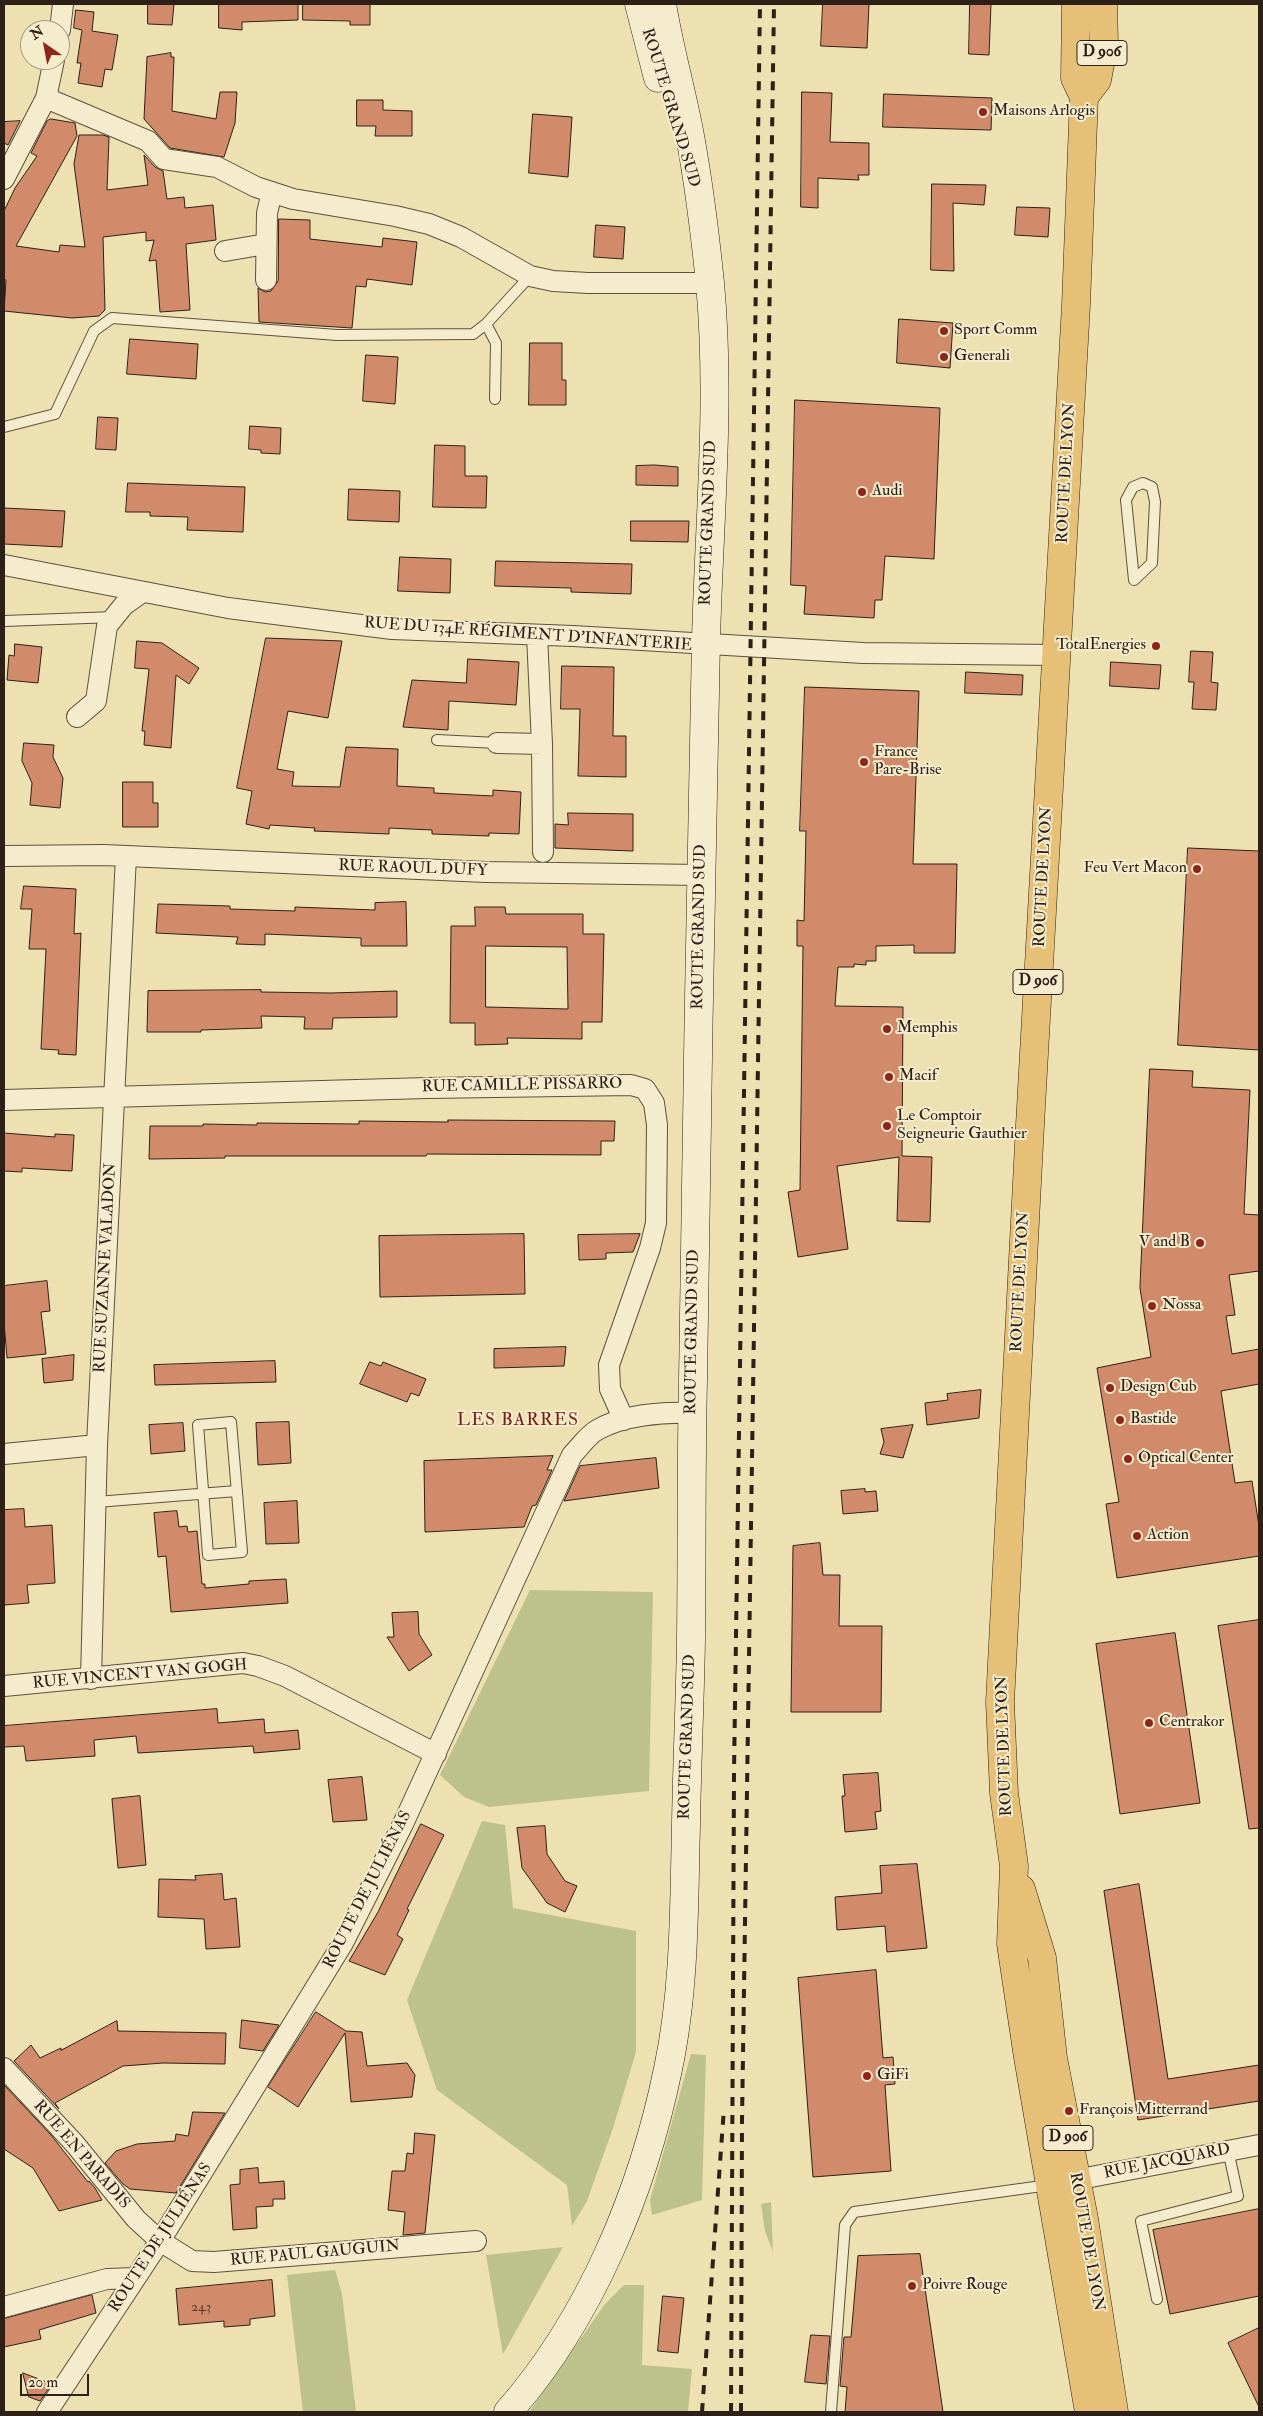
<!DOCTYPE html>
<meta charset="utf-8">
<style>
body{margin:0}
#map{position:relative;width:1263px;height:2416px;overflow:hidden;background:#eee1b1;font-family:"IM FELL Double Pica",serif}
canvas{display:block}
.frame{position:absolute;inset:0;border:5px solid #2c2018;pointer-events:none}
.north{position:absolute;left:20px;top:20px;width:50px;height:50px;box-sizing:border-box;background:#f4eccc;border:1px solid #a49a84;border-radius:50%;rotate:327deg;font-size:14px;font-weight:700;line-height:20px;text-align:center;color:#2c2018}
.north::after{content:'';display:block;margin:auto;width:18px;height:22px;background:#8f2418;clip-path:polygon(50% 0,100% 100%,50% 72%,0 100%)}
.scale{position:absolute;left:20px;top:2374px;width:69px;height:22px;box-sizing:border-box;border:2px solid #2c2018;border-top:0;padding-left:6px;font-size:15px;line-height:18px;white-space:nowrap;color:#2c2018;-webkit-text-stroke:4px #f4eccc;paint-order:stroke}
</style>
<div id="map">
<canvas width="1263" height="2416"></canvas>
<div class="frame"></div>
<div class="north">N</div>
<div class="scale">20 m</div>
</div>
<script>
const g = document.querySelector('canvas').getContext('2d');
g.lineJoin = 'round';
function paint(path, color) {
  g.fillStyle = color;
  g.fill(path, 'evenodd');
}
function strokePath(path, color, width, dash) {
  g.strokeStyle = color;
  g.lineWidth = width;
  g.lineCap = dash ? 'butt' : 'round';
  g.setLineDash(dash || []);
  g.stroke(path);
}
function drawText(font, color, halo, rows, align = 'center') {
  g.font = font + ' "IM FELL Double Pica",serif';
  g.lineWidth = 4;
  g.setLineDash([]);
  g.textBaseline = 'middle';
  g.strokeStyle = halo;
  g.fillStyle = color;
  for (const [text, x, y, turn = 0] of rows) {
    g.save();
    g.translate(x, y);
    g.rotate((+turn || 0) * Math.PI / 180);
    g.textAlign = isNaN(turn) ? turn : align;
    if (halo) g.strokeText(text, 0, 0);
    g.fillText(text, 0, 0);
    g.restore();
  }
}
const green = new Path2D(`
 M530,1590L653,1592L649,1791L489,1807L464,1797L440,1775Z
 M482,1821L505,1825L513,1908L636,1931V2052L613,2128L587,2201L572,2226L567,2185L437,2090L407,2000Z
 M691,2054L706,2055L702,2200L652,2215L650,2200Z
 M771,2202L773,2252L765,2231L761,2204Z
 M563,2247L503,2354L486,2255Z
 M335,2270L342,2294L356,2412H303L287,2275Z
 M624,2285H644L642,2365L692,2369L688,2412H529L605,2304Z`);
const building = new Path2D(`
 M148,4H174L172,25L148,24Z
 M219,4H298V20L242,22V30L219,28Z
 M303,4H370V25H350V21L303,20Z
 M823,4H869L867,48L821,46Z
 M970,4H991L989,55L969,54Z
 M76,10L94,12L92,31L118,35L112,70L105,69L102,87L78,83L81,63H77L82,30L74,28Z
 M171,53V57H174L172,111L216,119L220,92H237L235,123L224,157L170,148L144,119L147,57Z
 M802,92L832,93L830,142L869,143V175H858L859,180L818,178V208L801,207Z
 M884,94L992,98L991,130L883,127Z
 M357,100H383V110L412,111V136H375L376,126H357Z
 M533,114L572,117L568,177L529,173Z
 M51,119L75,123L77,136L16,246L59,252L60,245L85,247L74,164L79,135H103L109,137L107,190L148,185L144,155L155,167L163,171L167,199L184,197L185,208L213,205L216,240L186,244L190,310L160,312L156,260L149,261L154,240L146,241V232L103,237L105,310L99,316L72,318L4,311L6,280L4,279V211L15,188L37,156L31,153L47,121Z
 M20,121L8,145L4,143V122Z
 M932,184L986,185L984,205L953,203L954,271L931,270Z
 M1017,207L1050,208L1048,237L1015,235Z
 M279,219L310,220V239L382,247L383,238L417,242L412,285L367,279L366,287L356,286L352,328L259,322L258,288L265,292L271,291L278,281Z
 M596,225L625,227L623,259L594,257Z
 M899,319L953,323L950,368L897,363Z
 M130,339L198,344L196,379L127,374Z
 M530,343H562V380H566V405H529Z
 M366,355L398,357L395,404L363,401Z
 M795,400L940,408L934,559L885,556L882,600H875L874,618L804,614L806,586L791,585Z
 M98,417L118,418L116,450L96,449Z
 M250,426L281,428L280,454L261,453V450L249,449Z
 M435,445L465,446V476H487L486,508L433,507Z
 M655,465L678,467V486L636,485V466Z
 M128,483L245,487L243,532L187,530L188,517L150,516V512H126Z
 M349,489L400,491L399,522L348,520Z
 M4,508L65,511L62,547L4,544Z
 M631,521H689L688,542L631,541Z
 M400,557L451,559L450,593L398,591Z
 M496,561L632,564L631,594L571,592V588L495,586Z
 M266,638L342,641L328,718L288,711L277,769L294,772L292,786L340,787L346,747L398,749L397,786L434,788V793L493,796V790L521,792L519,834L489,833V836L432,834V830L389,828V834L314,831L315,828L270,825L269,829L246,824L252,791L237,788Z
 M137,641L162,643L199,668L189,684L176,675L171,748L144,745L145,731H142L149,669L135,668Z
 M15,644L42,647L38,683L7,680L9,655L14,656Z
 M1191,651L1213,652L1211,682L1218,683L1216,710L1192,709L1194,682H1189Z
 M468,659L519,662L516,705L449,701L448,730L403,727L412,680L466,683Z
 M1111,662L1161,665L1159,689L1110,686Z
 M562,666L614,667L613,736H626V777L578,776L580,709H561Z
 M966,672L1023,675L1022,695L965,693Z
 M805,687L919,691L913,864H957L955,953H914V945L876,946V961H866V965L854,964V967H838L835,1006L903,1007L902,1156L932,1157L930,1222L897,1221L899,1157L837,1166L848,1249L798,1257L788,1192L800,1190L803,946H797V920L804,921L806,831H800Z
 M24,743L54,745L53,757L63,778L60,808L30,805L32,783L22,761Z
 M123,782H153V803H158V827H123Z
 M568,813L633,814V851L555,848V824L568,825Z
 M1188,848L1259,851V1050L1178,1045Z
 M24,886L76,889L74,934L81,933L76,1055L58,1054L59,1050L41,1049L46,949H29L32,909H21Z
 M406,902L407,946H361V938L265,934V945L236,944L238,937L156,933L158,904L230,906V909L295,911V907L375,910V903Z
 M475,907H505L506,914H583V934H604L602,1022H582V1039L507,1038L508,1044L475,1045V1023H450L451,926H475ZM486,946L567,947L568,1009L486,1007Z
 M261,990V992L331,993L397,991V1017L333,1018L332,1029H304L305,1017L261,1016L262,1028L201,1030V1032H147L148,991Z
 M1150,1069L1193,1071L1192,1087L1250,1090L1244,1214L1259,1215V1271L1229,1275L1235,1315L1226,1316L1232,1354L1259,1349V1384L1221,1391L1235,1483L1252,1481L1259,1526V1556L1117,1578L1106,1504L1119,1502L1097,1368L1151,1357L1140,1288Z
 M448,1120L615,1121L614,1141H601V1155L427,1154L426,1156H225V1158L149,1159L150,1126H203V1124L257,1125V1123L359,1124V1121L448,1122Z
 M4,1133L55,1137V1134L74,1135L72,1171L22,1168V1172L4,1171Z
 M524,1234L525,1294L380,1297L379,1236Z
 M640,1234L633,1252L606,1253V1259L579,1260L578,1235Z
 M47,1281L50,1311L41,1312L46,1354L7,1358L4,1323V1286Z
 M566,1347L564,1366L494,1368V1349Z
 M74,1355L73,1380L44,1383L42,1359Z
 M275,1361L276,1382L155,1385L154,1365Z
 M370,1362L381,1366L383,1362L426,1379L419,1396L411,1393L407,1402L360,1384Z
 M981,1390L979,1418L927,1425L925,1403L948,1400L947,1394Z
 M289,1422L291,1463L258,1465L256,1423Z
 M183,1423L185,1451L151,1454L149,1425Z
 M913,1425L903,1458L880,1454L884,1442L881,1429Z
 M553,1456L547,1470H552L536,1505L532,1506L524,1527L425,1532L424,1461Z
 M656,1458L659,1488L564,1501L580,1466Z
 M865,1489V1492L876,1491L878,1511L843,1514L841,1491Z
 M297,1501L299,1543L266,1544L264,1503Z
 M24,1509L25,1527L52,1525L55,1583L27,1585L29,1603L4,1605V1510Z
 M177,1511L179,1527L187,1526L188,1532L197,1531L202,1584H205V1588L249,1584V1581L286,1579L288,1603L171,1612L166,1556L158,1557L154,1513Z
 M820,1543L823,1575H840L839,1626H882L881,1712H791L793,1546Z
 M418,1612L419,1634L432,1655L409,1671L387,1637H394L392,1613Z
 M1259,1620V1828L1249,1829L1218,1626Z
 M1175,1633L1200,1803L1120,1814L1096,1644Z
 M217,1709L218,1723L264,1719L265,1733L298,1730L300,1749L254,1753L253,1746L138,1753L136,1736L94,1740L95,1756L26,1761L24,1746L4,1747V1726Z
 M878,1773L881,1811L875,1812L877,1829L845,1832L842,1796H845L843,1775Z
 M362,1777L367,1820L333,1822L328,1780Z
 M140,1796L146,1865L118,1868L112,1799Z
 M421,1824L444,1835L407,1909L409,1910L397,1935L403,1939L385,1975L349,1961L378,1912Z
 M545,1826L547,1854L565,1881L577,1886L565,1912L547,1903L522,1868L517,1828Z
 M917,1864L927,1948L887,1952L885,1926L837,1930L835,1897L882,1893L880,1866Z
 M222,1874L224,1900L236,1898L240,1947L206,1949L204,1919L158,1917L159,1879L196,1880L195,1876Z
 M1139,1884L1168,2079L1259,2065V2101L1138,2120L1104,1891Z
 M876,1970L883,2058L893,2057L895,2084L885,2085L891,2171L813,2177L798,1978Z
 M316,2012L346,2031L362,2032L367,2066L407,2063L415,2075L412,2097L351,2102L345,2033L298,2107L268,2087Z
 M242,2020L279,2025L263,2051L240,2048Z
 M117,2021L118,2031L226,2033L225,2064L163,2063L123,2066L55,2103L59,2109L14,2061L31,2045L40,2058L61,2048V2050Z
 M4,2085L51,2135L88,2182L89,2181L95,2188L102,2200L59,2211L33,2168L4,2149Z
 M193,2112L225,2113L176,2193L130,2189L123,2184L105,2163L116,2151L137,2144L175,2141L176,2134L188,2136Z
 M415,2133L435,2135L425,2233L403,2235L405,2212L388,2210L392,2171H405L407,2153L413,2154Z
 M258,2168L259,2183L284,2181L285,2199H273V2206L256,2207L257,2228L233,2230L230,2185L240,2184V2170Z
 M1259,2209V2296L1170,2314L1153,2230Z
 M920,2254L943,2412H845L847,2387L840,2386L844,2337H851L858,2256Z
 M272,2280L275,2316L250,2319V2325L224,2327V2321L179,2325L176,2289Z
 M92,2295L96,2313L39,2330L41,2339L4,2347V2319Z
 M663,2296L684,2298L678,2353L658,2351Z
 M1259,2328V2407L1228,2343Z
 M811,2335L830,2336L826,2384L805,2382Z
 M23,2373L52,2384L40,2401L29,2397Z`);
const service = new Path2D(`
 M486,324L496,343L495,399
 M4,427L55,414L94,331L112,318L337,335L473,334L486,324L530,276
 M1143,483L1152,487L1155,502L1152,563L1134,580L1126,500L1133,487Z
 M4,621L115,617
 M437,740L497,743
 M231,1422L242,1552L208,1555L198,1425Z
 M96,1502L237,1491
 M1157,2299L1141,2221L1238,2196L1228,2150
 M831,2412L845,2225L854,2212L1049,2185`);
const minor = new Path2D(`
 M60,30L63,4
 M46,98L148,141L164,159L217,167L256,187L293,199L395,216L429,224L461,237L530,276L553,281L588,283H710
 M4,179L46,98L54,60
 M225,251L266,244
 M266,280L267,213L272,192
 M4,565L228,608L392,629L573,636L863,653L1056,655
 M537,635L542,744L543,852
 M77,717L96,701L107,626L124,605L141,593
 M497,743L542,744
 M4,856L104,855L486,872L701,875
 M4,1100L427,1088L631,1085L645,1089L654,1103L657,1125L656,1223L650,1248L609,1365L610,1389L624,1420
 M4,1454L97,1445
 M91,1679L97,1445L126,856
 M4,1686L243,1663L258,1666L285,1676L436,1754
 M4,2068L74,2143L136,2219L160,2241L192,2261L214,2262L476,2241
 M1075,2180L1259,2145
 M4,2307L107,2279L135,2278
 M47,2412L160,2241L343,1943L403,1824L572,1455C580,1447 588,1435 597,1430C623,1415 662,1412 692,1413`);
const secondary = new Path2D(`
 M639,4L658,78
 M508,2412C590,2319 643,2191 668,2069C685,1989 684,1906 686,1824C687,1762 690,1701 691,1639C692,1553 691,1466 693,1380C697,1133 700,887 706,640C709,522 721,401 710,283C705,234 699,185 690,136C682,92 669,48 662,4`);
const primary = new Path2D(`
 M1076,4L1075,78L1084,97L1076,305L1030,1125L1000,1702L1004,1793L1014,1866L1011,1944L1028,2057L1089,2412
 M1084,97L1097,80L1104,43L1103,4
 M1021,1889L1042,1958L1053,2058L1084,2219L1114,2412`);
const rail = new Path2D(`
 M702,2412L724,2108
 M731,2412L734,1772L760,4
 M741,2412L742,2121L774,4`);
const markers = [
 [983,112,5,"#8f2418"],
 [944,331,5,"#8f2418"],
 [944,357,5,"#8f2418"],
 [862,492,5,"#8f2418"],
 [1156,646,5,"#8f2418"],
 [864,762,5,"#8f2418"],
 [1197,869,5,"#8f2418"],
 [887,1029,5,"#8f2418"],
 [889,1077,5,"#8f2418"],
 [887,1126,5,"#8f2418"],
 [1200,1243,5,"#8f2418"],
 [1152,1306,5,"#8f2418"],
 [1110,1388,5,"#8f2418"],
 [1120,1420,5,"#8f2418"],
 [1128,1459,5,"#8f2418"],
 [1137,1536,5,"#8f2418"],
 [1149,1723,5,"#8f2418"],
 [867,2076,5,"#8f2418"],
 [1069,2111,5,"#8f2418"],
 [912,2286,5,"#8f2418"]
];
const numberNames = [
 ["243",201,2308]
];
const shields = [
 [1102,53,50],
 [1038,982,50],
 [1068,2138,50]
];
const shieldNames = [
 ["D 906",1102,53],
 ["D 906",1038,982],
 ["D 906",1068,2138]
];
const streetNames = [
 ["ROUTE GRAND SUD",670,108,73],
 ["ROUTE DE LYON",1067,473,-87],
 ["ROUTE GRAND SUD",709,523,-88],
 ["RUE DU 134E RÉGIMENT D'INFANTERIE",528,635,4],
 ["RUE RAOUL DUFY",413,869,2],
 ["ROUTE DE LYON",1044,877,-87],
 ["ROUTE GRAND SUD",700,927,-89],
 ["RUE CAMILLE PISSARRO",522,1086,-1],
 ["RUE SUZANNE VALADON",106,1268,-87],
 ["ROUTE DE LYON",1021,1282,-87],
 ["ROUTE GRAND SUD",693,1332,-89],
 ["RUE VINCENT VAN GOGH",140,1675,-5],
 ["ROUTE GRAND SUD",688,1737,-88],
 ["ROUTE DE LYON",1005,1746,-92],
 ["ROUTE DE JULIÉNAS",368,1890,-63],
 ["RUE EN PARADIS",81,2155,49],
 ["RUE JACQUARD",1167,2162,-11],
 ["ROUTE DE JULIÉNAS",161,2238,-57],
 ["ROUTE DE LYON",1086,2242,80],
 ["RUE PAUL GAUGUIN",315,2254,-5]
];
const poiNames = [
 ["Maisons Arlogis",993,112],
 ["Sport Comm",954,331],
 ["Generali",954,357],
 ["Audi",872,492],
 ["TotalEnergies",1146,646,"right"],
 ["France",874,753],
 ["Pare-Brise",874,771],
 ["Feu Vert Macon",1187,869,"right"],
 ["Memphis",897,1029],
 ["Macif",899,1077],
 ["Le Comptoir",897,1117],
 ["Seigneurie Gauthier",897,1135],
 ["V and B",1190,1243,"right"],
 ["Nossa",1162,1306],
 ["Design Cub",1120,1388],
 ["Bastide",1130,1420],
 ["Optical Center",1138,1459],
 ["Action",1147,1536],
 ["Centrakor",1159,1723],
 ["GiFi",877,2076],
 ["François Mitterrand",1079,2111],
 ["Poivre Rouge",922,2286]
];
const neighbourhoodNames = [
 ["LES BARRES",518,1421]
];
paint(green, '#bcc289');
paint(building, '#d18b6b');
strokePath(building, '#2c2018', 1);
strokePath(service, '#5c503e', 12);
strokePath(minor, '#5c503e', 22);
strokePath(secondary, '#2c2018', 29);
strokePath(primary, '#2c2018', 29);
strokePath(service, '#f4eccc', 10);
strokePath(minor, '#f4eccc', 20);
strokePath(secondary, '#f4eccc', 28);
strokePath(primary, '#e7c078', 28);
strokePath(rail, '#2c2018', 4, [9, 9]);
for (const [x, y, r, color] of markers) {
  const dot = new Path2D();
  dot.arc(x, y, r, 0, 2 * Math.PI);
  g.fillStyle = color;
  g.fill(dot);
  strokePath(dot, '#f4eccc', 2);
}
drawText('14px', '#553b2d', null, numberNames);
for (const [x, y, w] of shields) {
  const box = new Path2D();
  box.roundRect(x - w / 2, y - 12.5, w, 25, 4);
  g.fillStyle = '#f4eccc';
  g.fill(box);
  strokePath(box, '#2c2018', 1);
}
drawText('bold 15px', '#2c2018', null, shieldNames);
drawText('16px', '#2c2018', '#f4eccc', streetNames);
drawText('16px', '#2c2018', '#f4eccc', poiNames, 'left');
g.letterSpacing = '1px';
drawText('18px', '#7a1f14', '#f4eccc', neighbourhoodNames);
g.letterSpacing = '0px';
</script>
